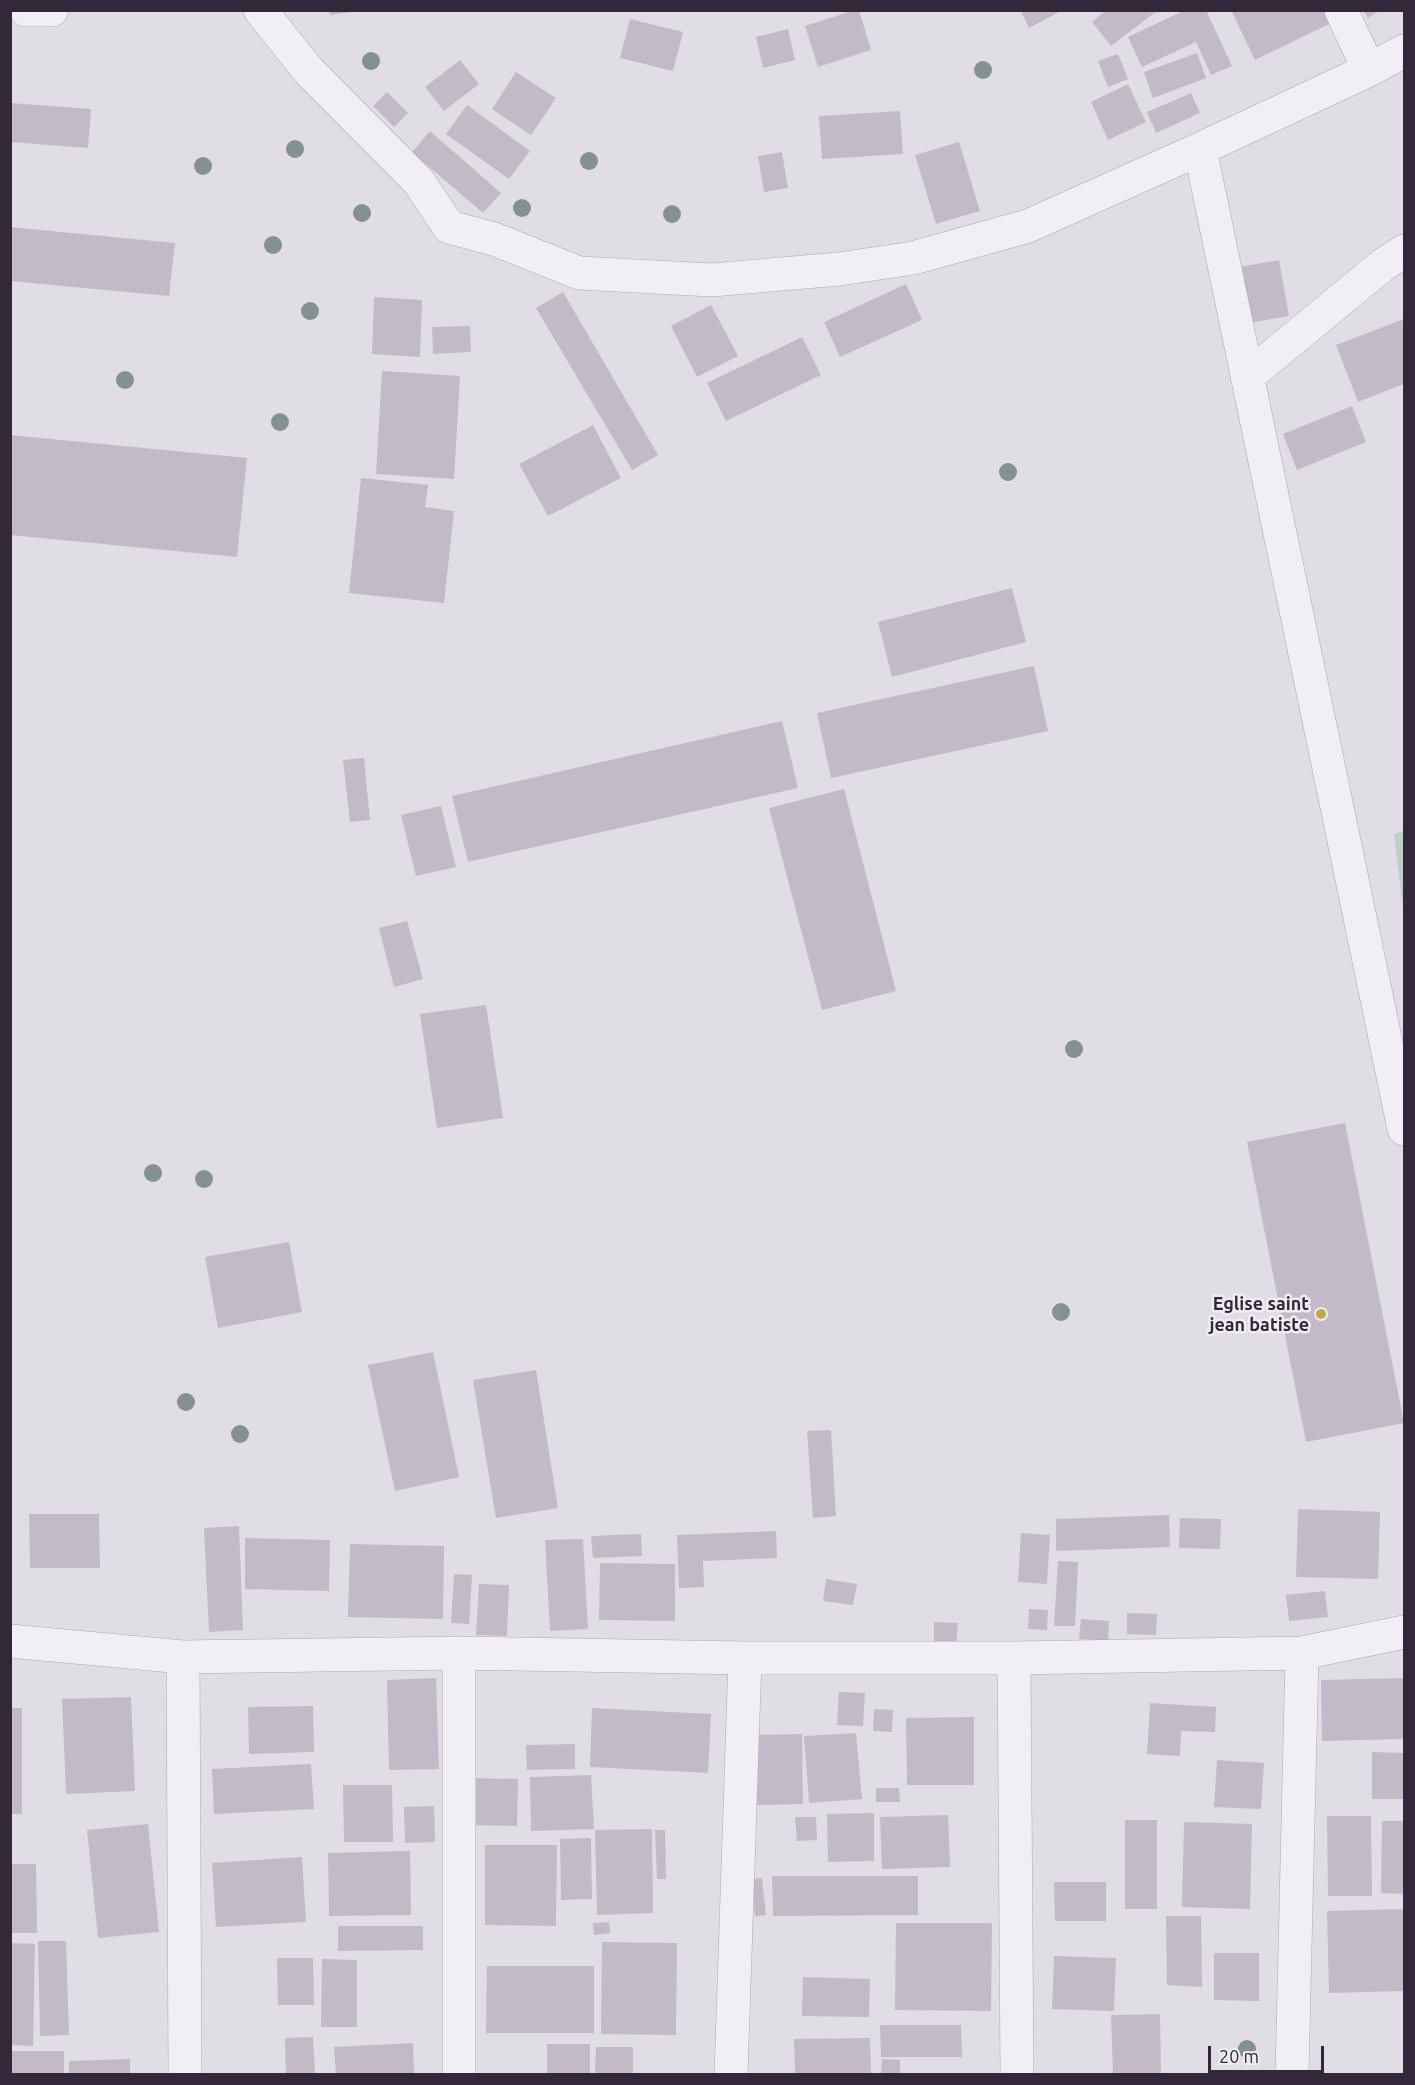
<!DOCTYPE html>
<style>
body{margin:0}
#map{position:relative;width:1415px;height:2085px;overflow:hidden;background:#e1dde5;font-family:Ubuntu,sans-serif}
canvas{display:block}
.frame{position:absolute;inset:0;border:12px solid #32283a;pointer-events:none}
.scale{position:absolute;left:1208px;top:2046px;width:116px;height:27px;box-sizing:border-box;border:3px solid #32283a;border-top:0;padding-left:8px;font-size:18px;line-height:21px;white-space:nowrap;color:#32283a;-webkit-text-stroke:4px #f0ecf3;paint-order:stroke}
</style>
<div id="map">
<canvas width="1415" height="2085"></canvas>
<div class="frame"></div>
<div class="scale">20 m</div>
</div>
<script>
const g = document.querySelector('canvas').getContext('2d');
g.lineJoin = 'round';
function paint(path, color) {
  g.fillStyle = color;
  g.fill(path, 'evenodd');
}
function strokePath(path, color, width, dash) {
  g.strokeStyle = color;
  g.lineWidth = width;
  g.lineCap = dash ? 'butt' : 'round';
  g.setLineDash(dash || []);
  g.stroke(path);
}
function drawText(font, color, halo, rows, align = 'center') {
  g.font = font + ' Ubuntu,sans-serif';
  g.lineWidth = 5;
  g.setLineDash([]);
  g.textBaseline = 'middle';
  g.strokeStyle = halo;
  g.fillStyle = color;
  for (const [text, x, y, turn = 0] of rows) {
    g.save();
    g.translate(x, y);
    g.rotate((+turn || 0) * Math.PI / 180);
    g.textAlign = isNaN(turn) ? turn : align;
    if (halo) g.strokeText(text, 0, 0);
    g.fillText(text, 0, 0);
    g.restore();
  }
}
const green = new Path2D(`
 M1404,831V916L1394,834Z`);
const building = new Path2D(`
 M329,10H352V12L330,15Z
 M855,10H859L871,50L818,67L805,26Z
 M1020,10H1063L1029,28Z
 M1106,10H1158L1111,46L1092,22Z
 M1185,10H1206L1232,66L1211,75L1196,42L1142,67L1128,37Z
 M1231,10H1325L1331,23L1255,60Z
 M1363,10H1380L1368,18Z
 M630,19L683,32L673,71L620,58Z
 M788,29L795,60L763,68L756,37Z
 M1197,53L1206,78L1153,98L1144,72Z
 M1118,54L1128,79L1108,87L1098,61Z
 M460,60L479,84L444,111L425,87Z
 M516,72L556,98L531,135L492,109Z
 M1128,84L1146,122L1108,140L1091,102Z
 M387,92L408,113L394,127L373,106Z
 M1191,93L1200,113L1156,133L1147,112Z
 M10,103L91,109L88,148L10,142Z
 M467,105L530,151L509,179L446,134Z
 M900,111L903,154L822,159L819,116Z
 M430,131L501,193L483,213L412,152Z
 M959,142L980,211L936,224L915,155Z
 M782,152L788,188L764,192L758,156Z
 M10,227L175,243L169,296L10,281Z
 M1279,260L1289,316L1249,323L1239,267Z
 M906,284L922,320L840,357L824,322Z
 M563,292L658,455L632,470L536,308Z
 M374,297L422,300L420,357L372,354Z
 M711,305L738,356L697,377L671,326Z
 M1404,319V384L1358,402L1336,345Z
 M470,326L471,352L433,354L432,327Z
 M802,337L821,375L726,421L707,383Z
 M382,371L460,376L454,479L376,474Z
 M1352,406L1366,442L1297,470L1283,434Z
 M593,425L621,478L548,516L519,464Z
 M10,435L247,458L237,557L10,535Z
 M361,478L428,485L425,507L454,511L444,603L349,593Z
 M1012,588L1026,642L892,677L878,622Z
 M1034,666L1048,731L831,778L817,713Z
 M782,721L798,788L468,862L452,796Z
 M364,758L370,820L350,822L343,760Z
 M844,789L896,991L822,1010L769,808Z
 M441,806L456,867L416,876L401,815Z
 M407,921L423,979L394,987L379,928Z
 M486,1005L503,1118L437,1128L420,1014Z
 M1345,1123L1404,1423L1306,1442L1247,1142Z
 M289,1242L302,1312L218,1328L205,1257Z
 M433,1352L459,1477L395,1491L368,1365Z
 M536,1370L558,1508L496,1518L473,1380Z
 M831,1430L836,1516L813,1518L807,1431Z
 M1298,1509L1380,1512L1378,1579L1296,1577Z
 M29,1514H99L100,1568H30Z
 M1169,1515L1170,1547L1056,1551V1519Z
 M1180,1518L1221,1519L1220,1549L1179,1548Z
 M239,1526L243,1630L209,1632L204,1528Z
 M776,1531L777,1558L703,1561L704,1587L679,1588L677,1535Z
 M1021,1533L1050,1535L1047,1584L1018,1582Z
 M641,1534L642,1556L593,1558L591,1536Z
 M245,1538L330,1540L329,1591L245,1589Z
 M583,1539L588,1629L550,1631L545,1540Z
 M350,1544L444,1546L443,1619L348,1617Z
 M1058,1561L1078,1562L1075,1626H1054Z
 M600,1563L675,1564V1621L599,1620Z
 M454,1574L472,1575L469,1624L451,1623Z
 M826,1579L857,1584L853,1605L823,1601Z
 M479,1584L509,1585L507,1636L476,1635Z
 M1325,1591L1328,1617L1289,1621L1286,1595Z
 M1029,1609L1048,1610L1047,1630L1028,1629Z
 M1127,1613L1157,1614L1156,1635L1127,1634Z
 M1081,1619L1109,1621L1108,1641L1079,1639Z
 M934,1622L958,1623L956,1645L934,1643Z
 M436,1678L439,1769L389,1770L387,1680Z
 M1404,1678V1739L1322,1741L1321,1680Z
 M839,1692L865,1693L863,1726L837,1725Z
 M131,1697L135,1791L66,1794L62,1699Z
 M1150,1703L1216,1707L1215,1732L1181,1731L1180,1756L1147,1754Z
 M313,1706L314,1752L249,1754L248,1707Z
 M10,1708H22V1814H10Z
 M592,1708L711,1714L708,1773L590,1767Z
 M874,1709L893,1710L892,1732L873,1731Z
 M974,1717V1785H907L906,1718Z
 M856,1733L862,1799L809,1803L804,1736Z
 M802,1734L803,1804L757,1805L756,1735Z
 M575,1744V1769L527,1770L526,1745Z
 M1372,1752L1404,1753V1799H1372Z
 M1217,1760L1264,1763L1261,1809L1214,1807Z
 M311,1764L314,1809L214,1814L212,1769Z
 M591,1775L594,1829L531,1831L530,1777Z
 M469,1778L518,1779L517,1826L469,1825Z
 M343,1785H392L393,1842H344Z
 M876,1788H899L900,1802H876Z
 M434,1806L435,1842L405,1843L404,1807Z
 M874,1813V1861L828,1862L827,1814Z
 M948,1815L950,1867L882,1869L880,1817Z
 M1327,1816H1371L1372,1896H1328Z
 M795,1817H816L817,1840L797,1841Z
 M1125,1820H1157V1909H1125Z
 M1382,1821H1404V1894L1381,1893Z
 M1184,1822L1252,1824L1250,1909L1182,1907Z
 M148,1824L159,1932L98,1938L87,1830Z
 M652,1829L653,1913L597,1915L595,1830Z
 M655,1830H665L666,1879H657Z
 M591,1838L592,1899L561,1900L560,1839Z
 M485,1845H557L556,1926L485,1925Z
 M410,1851L411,1915L329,1916L328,1853Z
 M302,1857L306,1922L216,1927L212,1863Z
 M10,1864H36L37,1933H10Z
 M772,1876H918V1915L773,1916Z
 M762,1878L766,1915L755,1916L752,1879Z
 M1054,1882H1106V1921H1055Z
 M1404,1909V1991L1329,1993L1327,1911Z
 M1166,1916H1201L1202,1987L1167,1985Z
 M609,1922L610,1933L594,1935L593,1923Z
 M896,1923H992L991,2011L895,2010Z
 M338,1926H423V1950L338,1951Z
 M38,1941H66L69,2035L40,2036Z
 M602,1942L677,1943L676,2035L601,2034Z
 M10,1943L35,1944L33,2046L10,2045Z
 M1214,1953H1259V2001L1214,2000Z
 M1054,1956L1116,1958L1114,2011L1052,2009Z
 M277,1958H313L314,2005H278Z
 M322,1959L357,1960V2027H321Z
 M487,1966H594V2033H486Z
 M803,1977L870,1979L869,2017L802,2016Z
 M1160,2014L1161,2074H1113L1111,2015Z
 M880,2025H961L962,2057H881Z
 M313,2037L315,2074H286L285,2038Z
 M870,2038L871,2074H795L794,2039Z
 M413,2043L414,2074H336L334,2047Z
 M547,2044H590V2074H547Z
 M596,2047H633V2074H595Z
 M10,2051H64V2074L10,2073Z
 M130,2059V2074H69V2061Z
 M882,2059L900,2060V2074H881Z`);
const minor = new Path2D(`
 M26,10H52
 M260,10L308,70L419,182L449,227L494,239L579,273L712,280L839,269L913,258L1028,226L1200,149L1369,70L1404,51
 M1341,10L1369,70
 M1200,149L1404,1129
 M1247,377L1384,264L1404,251
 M10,1641L183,1657L459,1653L745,1658H1014L1302,1653L1404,1632
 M459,1653V2074
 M183,1657L185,2074
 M1014,1658L1017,2074
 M731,2074L745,1658
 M1292,2074L1302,1653`);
const trees = [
 [371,61],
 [983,70],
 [295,149],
 [589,161],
 [203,166],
 [522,208],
 [362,213],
 [672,214],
 [273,245],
 [310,311],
 [125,380],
 [280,422],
 [1008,472],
 [1074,1049],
 [153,1173],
 [204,1179],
 [1061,1312],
 [186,1402],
 [240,1434],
 [1247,2049]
];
const markers = [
 [1321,1314,6,"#c1a74b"]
];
const poiNames = [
 ["Eglise saint",1309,1304],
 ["jean batiste",1309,1325]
];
paint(green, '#bfcec9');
paint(building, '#c2bbc7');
strokePath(minor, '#aca7b2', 34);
strokePath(minor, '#f2eff4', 33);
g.fillStyle = '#839291';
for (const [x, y] of trees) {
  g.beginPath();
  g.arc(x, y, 9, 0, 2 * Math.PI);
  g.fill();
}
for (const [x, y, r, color] of markers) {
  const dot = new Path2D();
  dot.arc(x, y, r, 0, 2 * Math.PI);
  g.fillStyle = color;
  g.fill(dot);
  strokePath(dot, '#f0ecf3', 2);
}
drawText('bold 18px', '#32283a', '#f0ecf3', poiNames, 'right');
</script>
